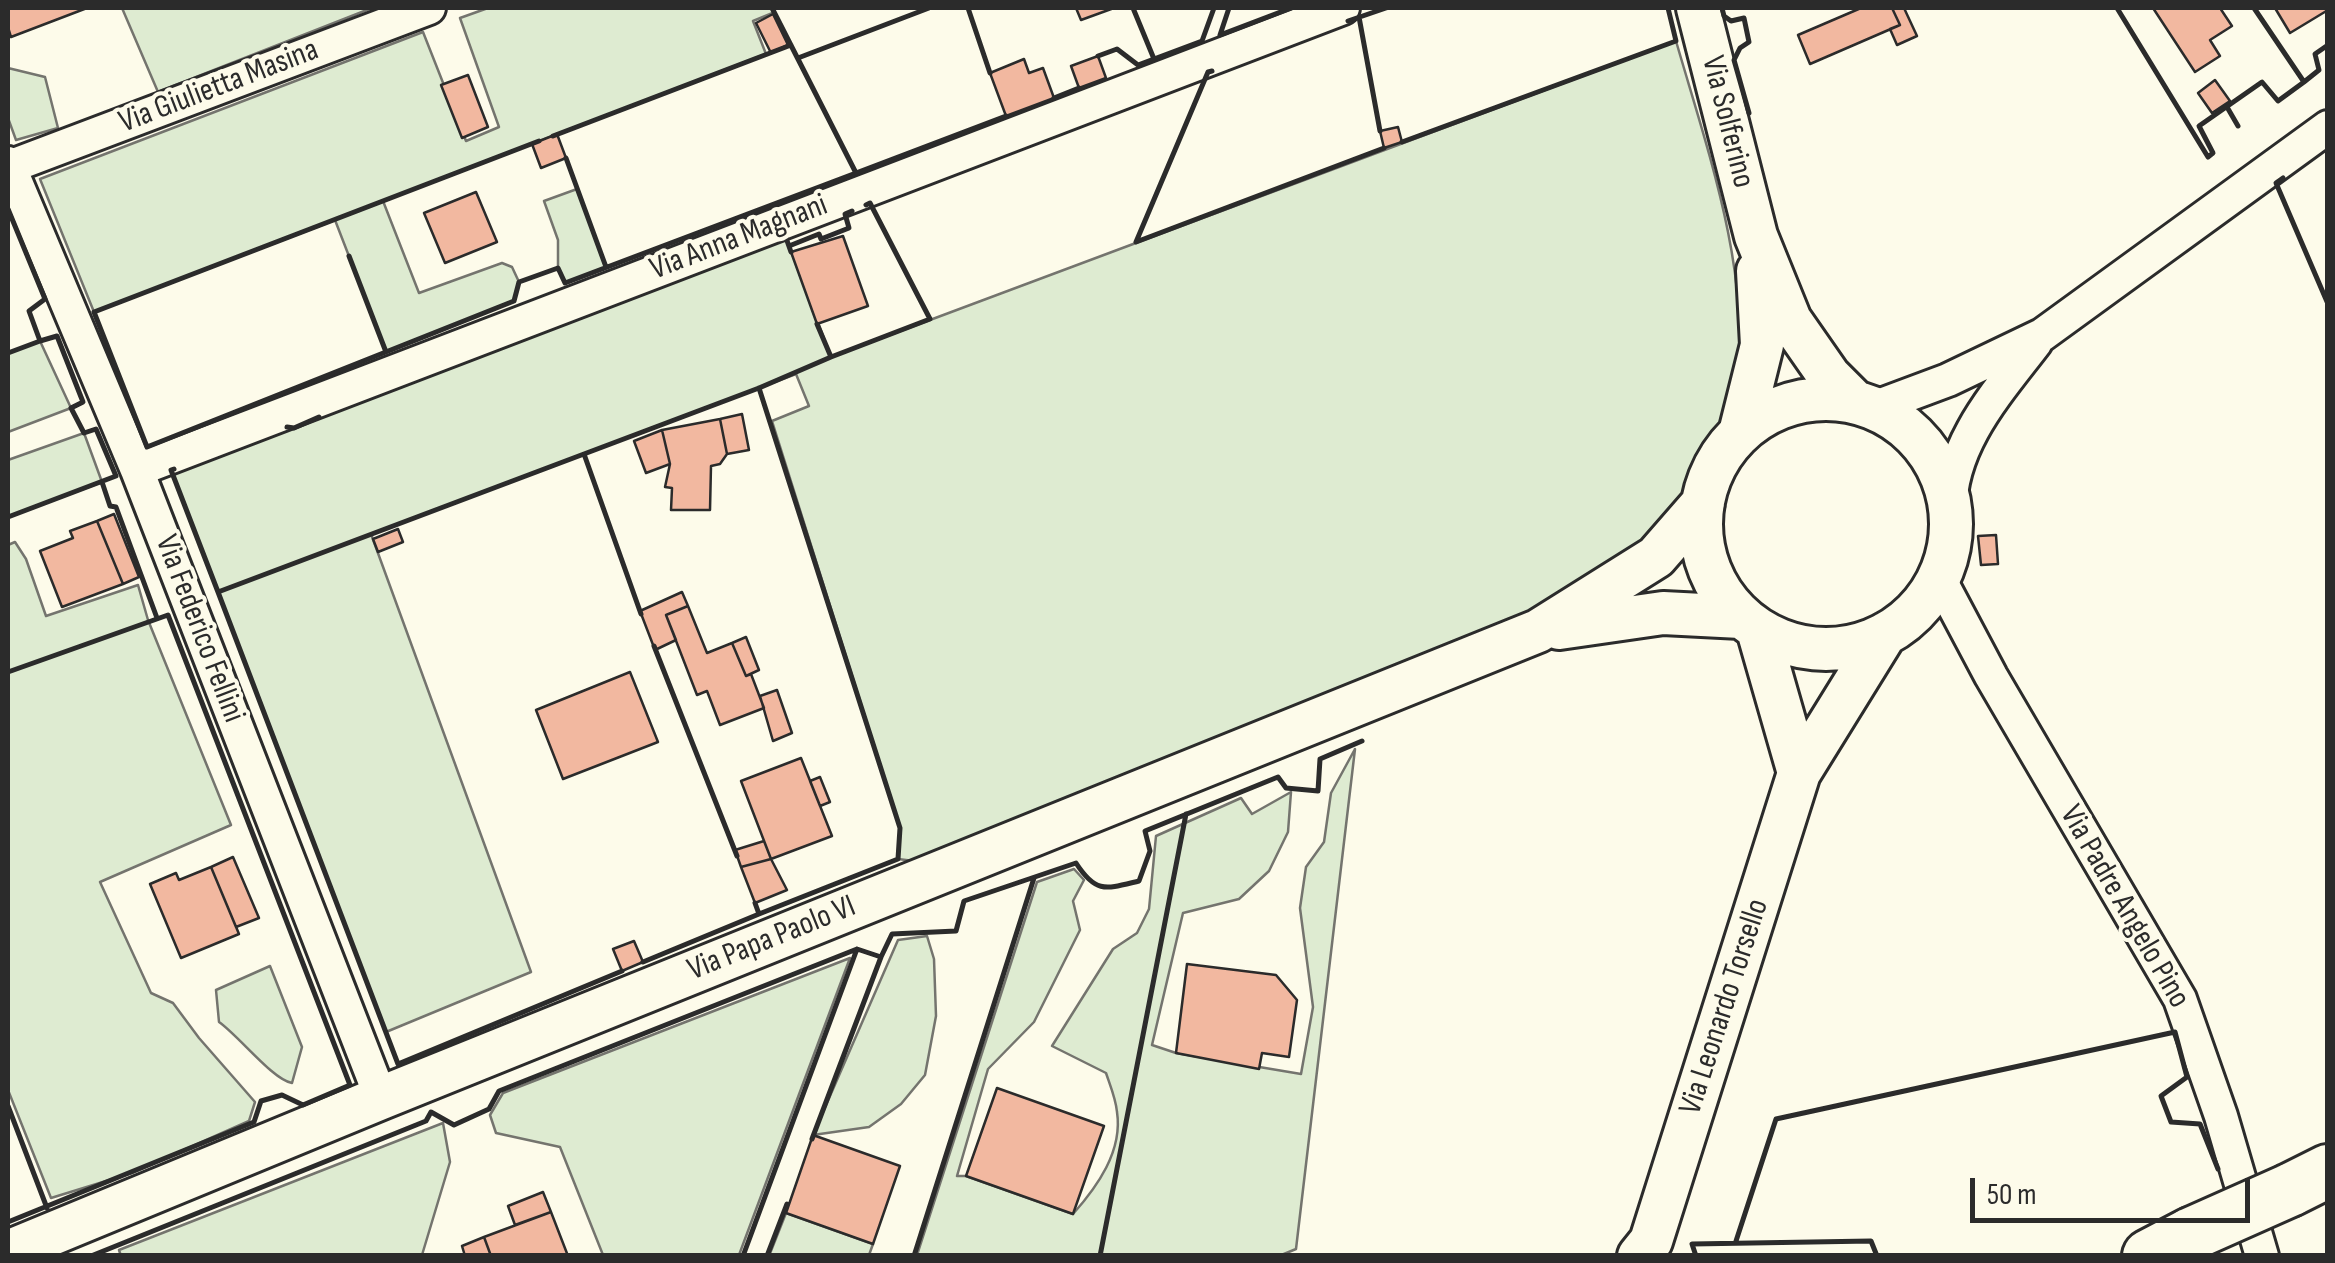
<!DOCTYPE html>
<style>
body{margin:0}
#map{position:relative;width:2335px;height:1263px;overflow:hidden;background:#fdfbea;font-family:"Sofia Sans Condensed",sans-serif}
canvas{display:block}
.frame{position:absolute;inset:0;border:10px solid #2b2b2b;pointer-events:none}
.scale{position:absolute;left:1970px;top:1178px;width:280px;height:45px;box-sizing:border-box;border:5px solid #2b2b2b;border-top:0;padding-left:12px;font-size:30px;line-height:35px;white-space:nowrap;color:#2b2b2b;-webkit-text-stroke:8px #fdfbea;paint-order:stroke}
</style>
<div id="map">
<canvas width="2335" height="1263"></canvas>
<div class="frame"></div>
<div class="scale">50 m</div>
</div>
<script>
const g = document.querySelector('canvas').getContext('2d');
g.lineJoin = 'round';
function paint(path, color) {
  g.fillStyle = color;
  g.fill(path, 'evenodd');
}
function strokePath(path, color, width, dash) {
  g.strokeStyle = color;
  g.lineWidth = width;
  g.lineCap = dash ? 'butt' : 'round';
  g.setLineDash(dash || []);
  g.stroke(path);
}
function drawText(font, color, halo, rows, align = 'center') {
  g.font = font + ' "Sofia Sans Condensed",sans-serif';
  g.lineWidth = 8;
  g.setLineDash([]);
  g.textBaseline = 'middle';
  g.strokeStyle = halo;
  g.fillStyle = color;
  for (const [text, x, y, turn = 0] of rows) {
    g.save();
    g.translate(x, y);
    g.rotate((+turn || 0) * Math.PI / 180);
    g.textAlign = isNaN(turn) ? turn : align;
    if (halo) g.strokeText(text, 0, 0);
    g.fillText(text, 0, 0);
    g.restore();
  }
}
const green = new Path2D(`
 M122,8H372L158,92Z
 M488,8H772L775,12L753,21L766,54L383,201L419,293L502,263L512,267L519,282L514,301L386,352L335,220L94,312L40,179L423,32L466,141L499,127L460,18Z
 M1676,41C1705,142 1751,271 1737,376C1734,402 1720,430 1709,454C1695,484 1674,520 1649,541C1610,574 1563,596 1517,617L914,861L898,859L900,828L772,421L809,406L796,374L371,534L531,972L386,1032L171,470L785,235L831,357Z
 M8,68L45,77L58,128L16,140L8,118Z
 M577,189L606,267L565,283L558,268V240L544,201Z
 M40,341L71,408L8,432V353Z
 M84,433L102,482L8,517V460Z
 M15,542L26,559L46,616L138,585L148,620L231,825L100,882L151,993L173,1003L199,1038L255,1102L249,1121L132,1173L51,1198L8,1090V545Z
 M1355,749L1296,1249L1279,1256L917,1255L1037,882L1074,869L1084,880L1073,901L1080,930L1034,1022L988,1069L957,1176H966L1073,1214C1097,1187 1123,1151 1117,1112C1116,1099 1110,1085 1106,1073L1052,1046L1113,949L1137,933L1149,909L1156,836L1241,798L1252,814L1291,792L1288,832L1269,871L1239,899L1183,913L1152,1045L1176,1053L1301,1074L1313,1007L1300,908L1306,867L1324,842L1331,793Z
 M927,936L934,959L936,1016L925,1075L901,1104L869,1127L813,1135L898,940Z
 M850,958L739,1255H603L560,1147L496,1133L490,1115L503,1093Z
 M270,966L302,1047L292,1083C273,1080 239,1036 219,1022L216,990Z
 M443,1123L450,1162L422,1255L121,1256L119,1250Z
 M786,1213L873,1244L869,1255L769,1256Z`);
const building = new Path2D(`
 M8,8H87L11,37L8,27Z
 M1076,8H1114L1081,20Z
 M1861,8H1892L1900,25L1810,64L1798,35Z
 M1892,8H1904L1917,36L1897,45L1890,29L1900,25Z
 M2153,8H2220L2232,26L2210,40L2220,56L2195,72Z
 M2275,8H2328V10L2290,33Z
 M773,14L788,45L771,53L756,23Z
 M1098,56L1106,78L1079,88L1071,66Z
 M1024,59L1029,73L1043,68L1054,98L1006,116L990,73Z
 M468,75L488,127L462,138L441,85Z
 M2215,80L2230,101L2212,113L2198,93Z
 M1398,127L1402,142L1384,148L1380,131Z
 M557,134L566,158L541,168L532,144Z
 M476,192L497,242L445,263L424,213Z
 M843,236L868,306L817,324L791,252Z
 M742,414L749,450L727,454L720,419Z
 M720,419L727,454L720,464L711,466L710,510H671L672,488L665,487L670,464L662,430Z
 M662,430L670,464L646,473L634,441Z
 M114,514L139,577L123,584L97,521Z
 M97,521L123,584L62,607L40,551L73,538L70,531Z
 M398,529L403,542L378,552L373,539Z
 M1996,535L1998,564L1981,565L1978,536Z
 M682,592L688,606L666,615L676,640L655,650L640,611Z
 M688,606L707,653L732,643L746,676L751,674L764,708L720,725L707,691L697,695L666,615Z
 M746,637L759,670L746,676L732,643Z
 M630,672L658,742L563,779L536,710Z
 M777,690L792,733L773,741L760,696Z
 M801,758L832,836L771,859L741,781Z
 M820,777L830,802L820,806L810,781Z
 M764,841L771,859L741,867L735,850Z
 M233,857L259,918L236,927L211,867Z
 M771,859L787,890L755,903L741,867Z
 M211,867L239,934L181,958L150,884L176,873L179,880Z
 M634,941L643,962L622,971L613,949Z
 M1187,964L1276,975L1297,1000L1289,1057L1262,1053L1259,1069L1176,1053Z
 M997,1088L1104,1126L1073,1214L966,1176Z
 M813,1135L900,1166L873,1244L786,1213Z
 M543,1192L551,1212L515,1225L508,1206Z
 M551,1212L568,1256H491L484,1237Z
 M484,1237L491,1256H465L462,1246Z`);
const minor = new Path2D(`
 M8,163L137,470L381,1098
 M9,167L429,8
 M1873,408L1948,380L2042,335L2328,127
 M137,470L1343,8
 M1950,511C1950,444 1997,393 2036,342
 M1939,578L1991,676L2180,999L2221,1116L2262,1256`);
const tertiary = new Path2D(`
 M1698,8L1756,236L1790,320L1829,376L1854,401
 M1701 524a125 125 0 1 1 250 0a125 125 0 1 1-250 0Z
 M1740,433L1762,345L1758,271
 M1559,628L1663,613L1741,617
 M1758,630L1799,773
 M8,1252L381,1098L1538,631L1656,557L1703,503
 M1639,1256L1651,1241L1799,773L1885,634`);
const primary = new Path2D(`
 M2290,1190L2328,1171
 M2149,1256L2191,1234`);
const primaryBridge = new Path2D(`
 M2191,1234L2290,1190`);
const wall = new Path2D(`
 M772,8L856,173L1006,116
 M968,8L990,73
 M1133,8L1154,59
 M1229,8L1220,35L1291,8
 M1722,8L1724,16L1731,21L1744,18L1749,42L1740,48L1734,60L1749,113
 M2117,8L2208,157L2213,153L2199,126L2262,82L2278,101L2304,82L2254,8
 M1359,17L1380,131
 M1348,21L1386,8
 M1098,56L1117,49L1138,65L1202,41L1214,8
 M798,58L929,8
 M1212,71L1208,72L1136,242L1384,148
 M2304,82L2319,70L2315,54L2328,45
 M1054,98L1079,88
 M2227,107L2238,126
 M553,136L791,45
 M539,141L94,312L147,447L514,301L519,282L558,268L565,283L856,173
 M1402,142L1676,41L1668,8
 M566,158L606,267
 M2283,178L2276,183L2328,304
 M8,209L45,299L29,311L40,341L57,336L83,402L71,408L84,433L96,429L116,476L8,517
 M779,238L785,235L791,252
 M789,246L819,234L821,239L849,228L845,214L852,211
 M349,256L386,352
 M817,324L831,357L930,319L870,203L866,205
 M8,353L40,341
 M287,427L294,428L319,417
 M584,454L641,614
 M174,469L171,470L218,592L759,388L831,357
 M102,482L110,506L116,507L157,618
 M218,592L398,1064L622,971
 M654,646L737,856
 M8,672L168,615L350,1085L303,1105L282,1095L261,1101L254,1122L8,1222
 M755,903L759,914L898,859L900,828L759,388
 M643,962L759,914
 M8,1106L47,1208
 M812,1139L881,957
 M1736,1241L1776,1119L2175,1032L2187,1077L2161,1096L2171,1122L2200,1124L2218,1169
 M91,1256L426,1121L431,1112L454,1125L489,1109L499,1091L857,949L881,957L892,934L956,931L964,901L1076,863C1096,894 1106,889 1139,881L1150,851L1145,831L1278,777L1286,788L1318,791L1320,759L1362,741
 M743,1256L857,949
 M767,1256L787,1204
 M914,1256L1034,878
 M1100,1256L1186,814
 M1696,1256L1692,1244L1871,1241L1877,1256`);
const streetNames = [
 ["Via Giulietta Masina",219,87,-21],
 ["Via Solferino",1727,122,76],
 ["Via Anna Magnani",739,238,-21],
 ["Via Federico Fellini",199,629,69],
 ["Via Padre Angelo Pino",2124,907,60],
 ["Via Papa Paolo VI",772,939,-22],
 ["Via Leonardo Torsello",1725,1007,-72]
];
paint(green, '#deebd1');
strokePath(green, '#74746e', 2.5);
paint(building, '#f2b8a0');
strokePath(building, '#2b2b2b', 2.5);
strokePath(minor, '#2b2b2b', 38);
strokePath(tertiary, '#2b2b2b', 48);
strokePath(primary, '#2b2b2b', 58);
strokePath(minor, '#fdfbea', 32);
strokePath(tertiary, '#fdfbea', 42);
strokePath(primary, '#fdfbea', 52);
strokePath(primaryBridge, '#2b2b2b', 58, []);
strokePath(primaryBridge, '#fdfbea', 52);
strokePath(wall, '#2b2b2b', 5);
drawText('32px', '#2b2b2b', '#fdfbea', streetNames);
</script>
